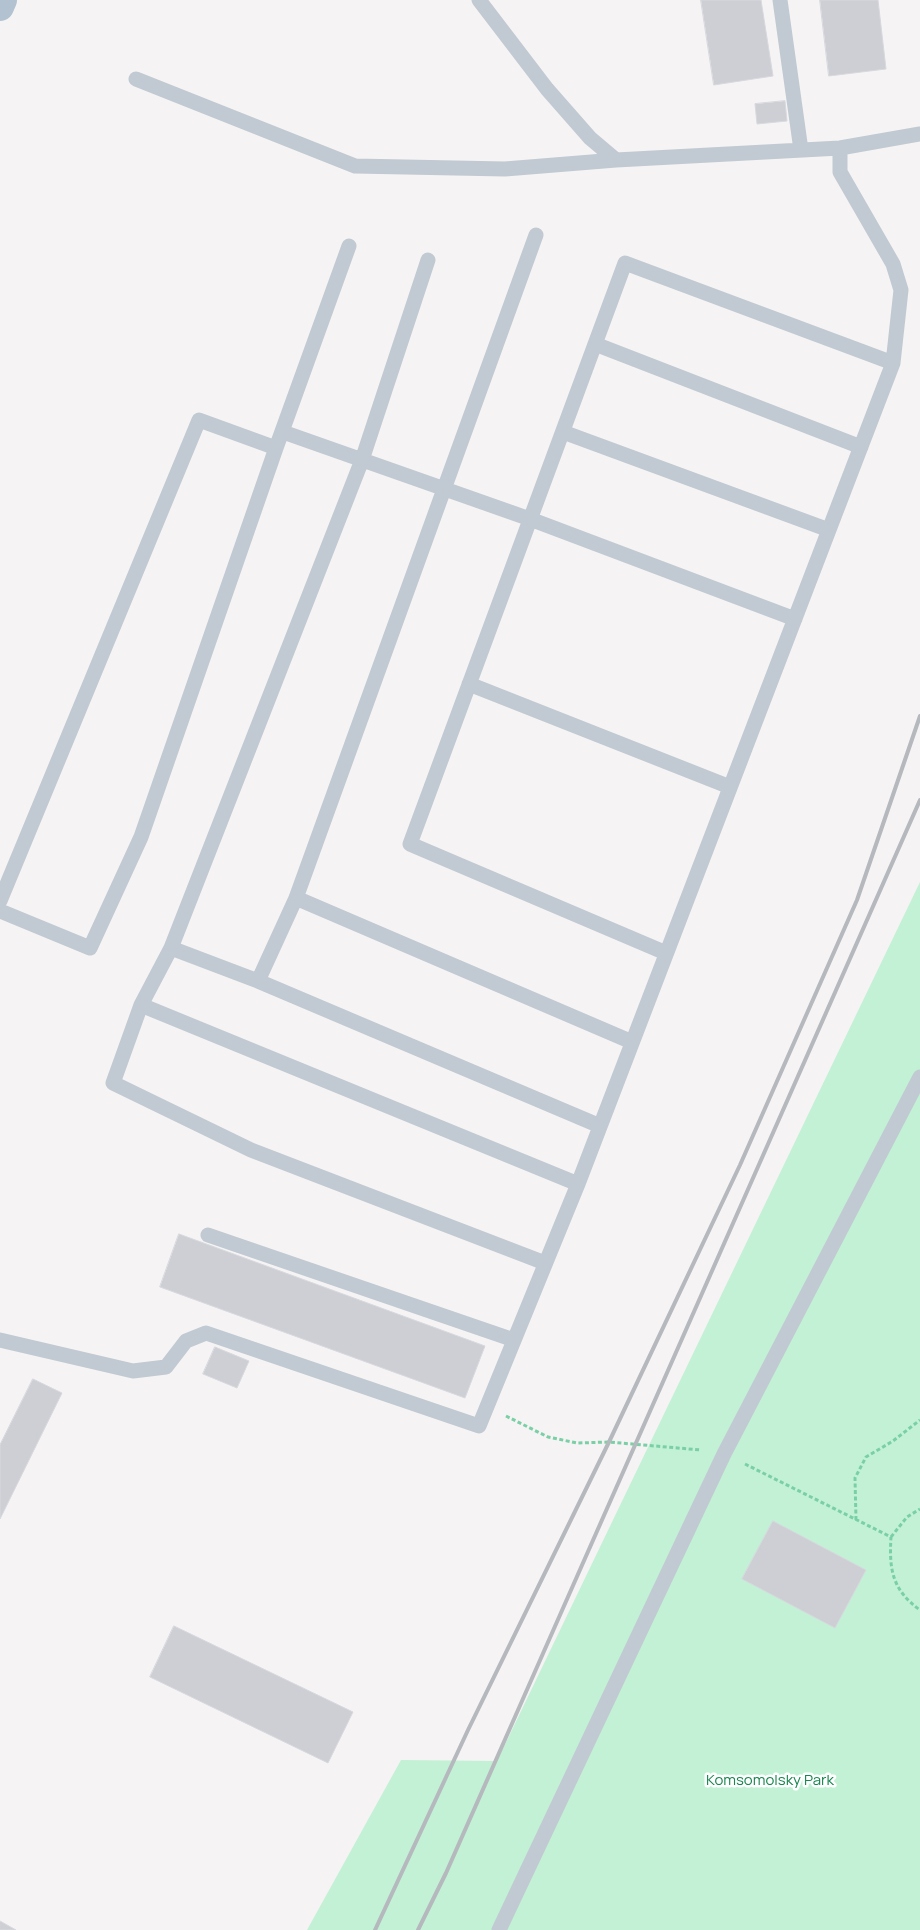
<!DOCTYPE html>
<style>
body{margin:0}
canvas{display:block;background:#f5f3f3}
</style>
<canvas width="920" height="1930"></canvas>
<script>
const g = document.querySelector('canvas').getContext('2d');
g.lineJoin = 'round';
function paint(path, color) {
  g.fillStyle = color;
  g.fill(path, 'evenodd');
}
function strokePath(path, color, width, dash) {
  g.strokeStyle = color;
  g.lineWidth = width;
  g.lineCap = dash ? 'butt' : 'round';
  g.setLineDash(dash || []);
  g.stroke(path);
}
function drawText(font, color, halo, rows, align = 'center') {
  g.font = font + ' Manrope,sans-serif';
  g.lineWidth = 5;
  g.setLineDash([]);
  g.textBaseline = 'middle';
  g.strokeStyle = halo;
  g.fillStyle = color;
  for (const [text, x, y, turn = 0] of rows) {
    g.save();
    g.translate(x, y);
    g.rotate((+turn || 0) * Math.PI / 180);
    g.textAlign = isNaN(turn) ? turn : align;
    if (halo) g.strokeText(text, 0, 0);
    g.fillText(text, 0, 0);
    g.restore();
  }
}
const green = new Path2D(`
 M920,882V1930H307L401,1760L497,1761Z`);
const building = new Path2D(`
 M701,0H761L773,76L714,85Z
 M820,0H878L886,69L829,76Z
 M785,101L787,121L757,124L755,104Z
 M179,1234L485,1346L465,1398L160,1287Z
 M215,1347L249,1361L237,1388L203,1374Z
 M33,1379L62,1393L0,1519V1445Z
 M773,1521L866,1570L835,1628L742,1579Z
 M174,1626L353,1712L328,1763L150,1677Z
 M0,1921L16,1930H0Z`);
const path = new Path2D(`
 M506,1416L548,1437L577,1443L609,1442L701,1450
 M745,1464L891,1537C889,1569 892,1590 920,1610
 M856,1520L855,1478L866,1457L893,1441L920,1420
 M891,1537L907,1517L920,1509`);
const lane = new Path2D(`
 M479,0L547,89L590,138L616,160
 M780,0L801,150
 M136,79L355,166L505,169L616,160L840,148L920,134
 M428,260L362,460L171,948L141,1005L113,1083L251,1150L545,1263
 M595,344L861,447
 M283,432L530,519L795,619
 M563,432L829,530
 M469,684L730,787
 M296,898L632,1042
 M0,901L199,420L276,448
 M0,911L90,948L141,837L276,448L349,246
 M171,948L258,981L600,1126
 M666,953L410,844L625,263L893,363
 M258,981L296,898L536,235
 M141,1005L578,1184
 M208,1235L514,1340
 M0,1340L133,1371L166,1367L186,1341L206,1333L479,1426L578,1184L893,363L901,290L893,264L840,172V148
 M499,1930L724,1454L920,1077`);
const primary = new Path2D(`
 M0,7L3,0`);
const rail = new Path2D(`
 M375,1930L468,1730L609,1442L740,1165L857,900L920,716
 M418,1930L446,1873L920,800`);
const parkNames = [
 ["Komsomolsky Park",770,1781]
];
paint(green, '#c3f1d5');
paint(building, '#cdcfd5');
strokePath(building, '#d7d9de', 1);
strokePath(path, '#7ad0a6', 3, [4, 2.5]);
strokePath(lane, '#c1cad2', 15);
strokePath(primary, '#b3c2d1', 28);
strokePath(rail, '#b5b8bd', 4);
drawText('15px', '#17864f', '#fff', parkNames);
</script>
